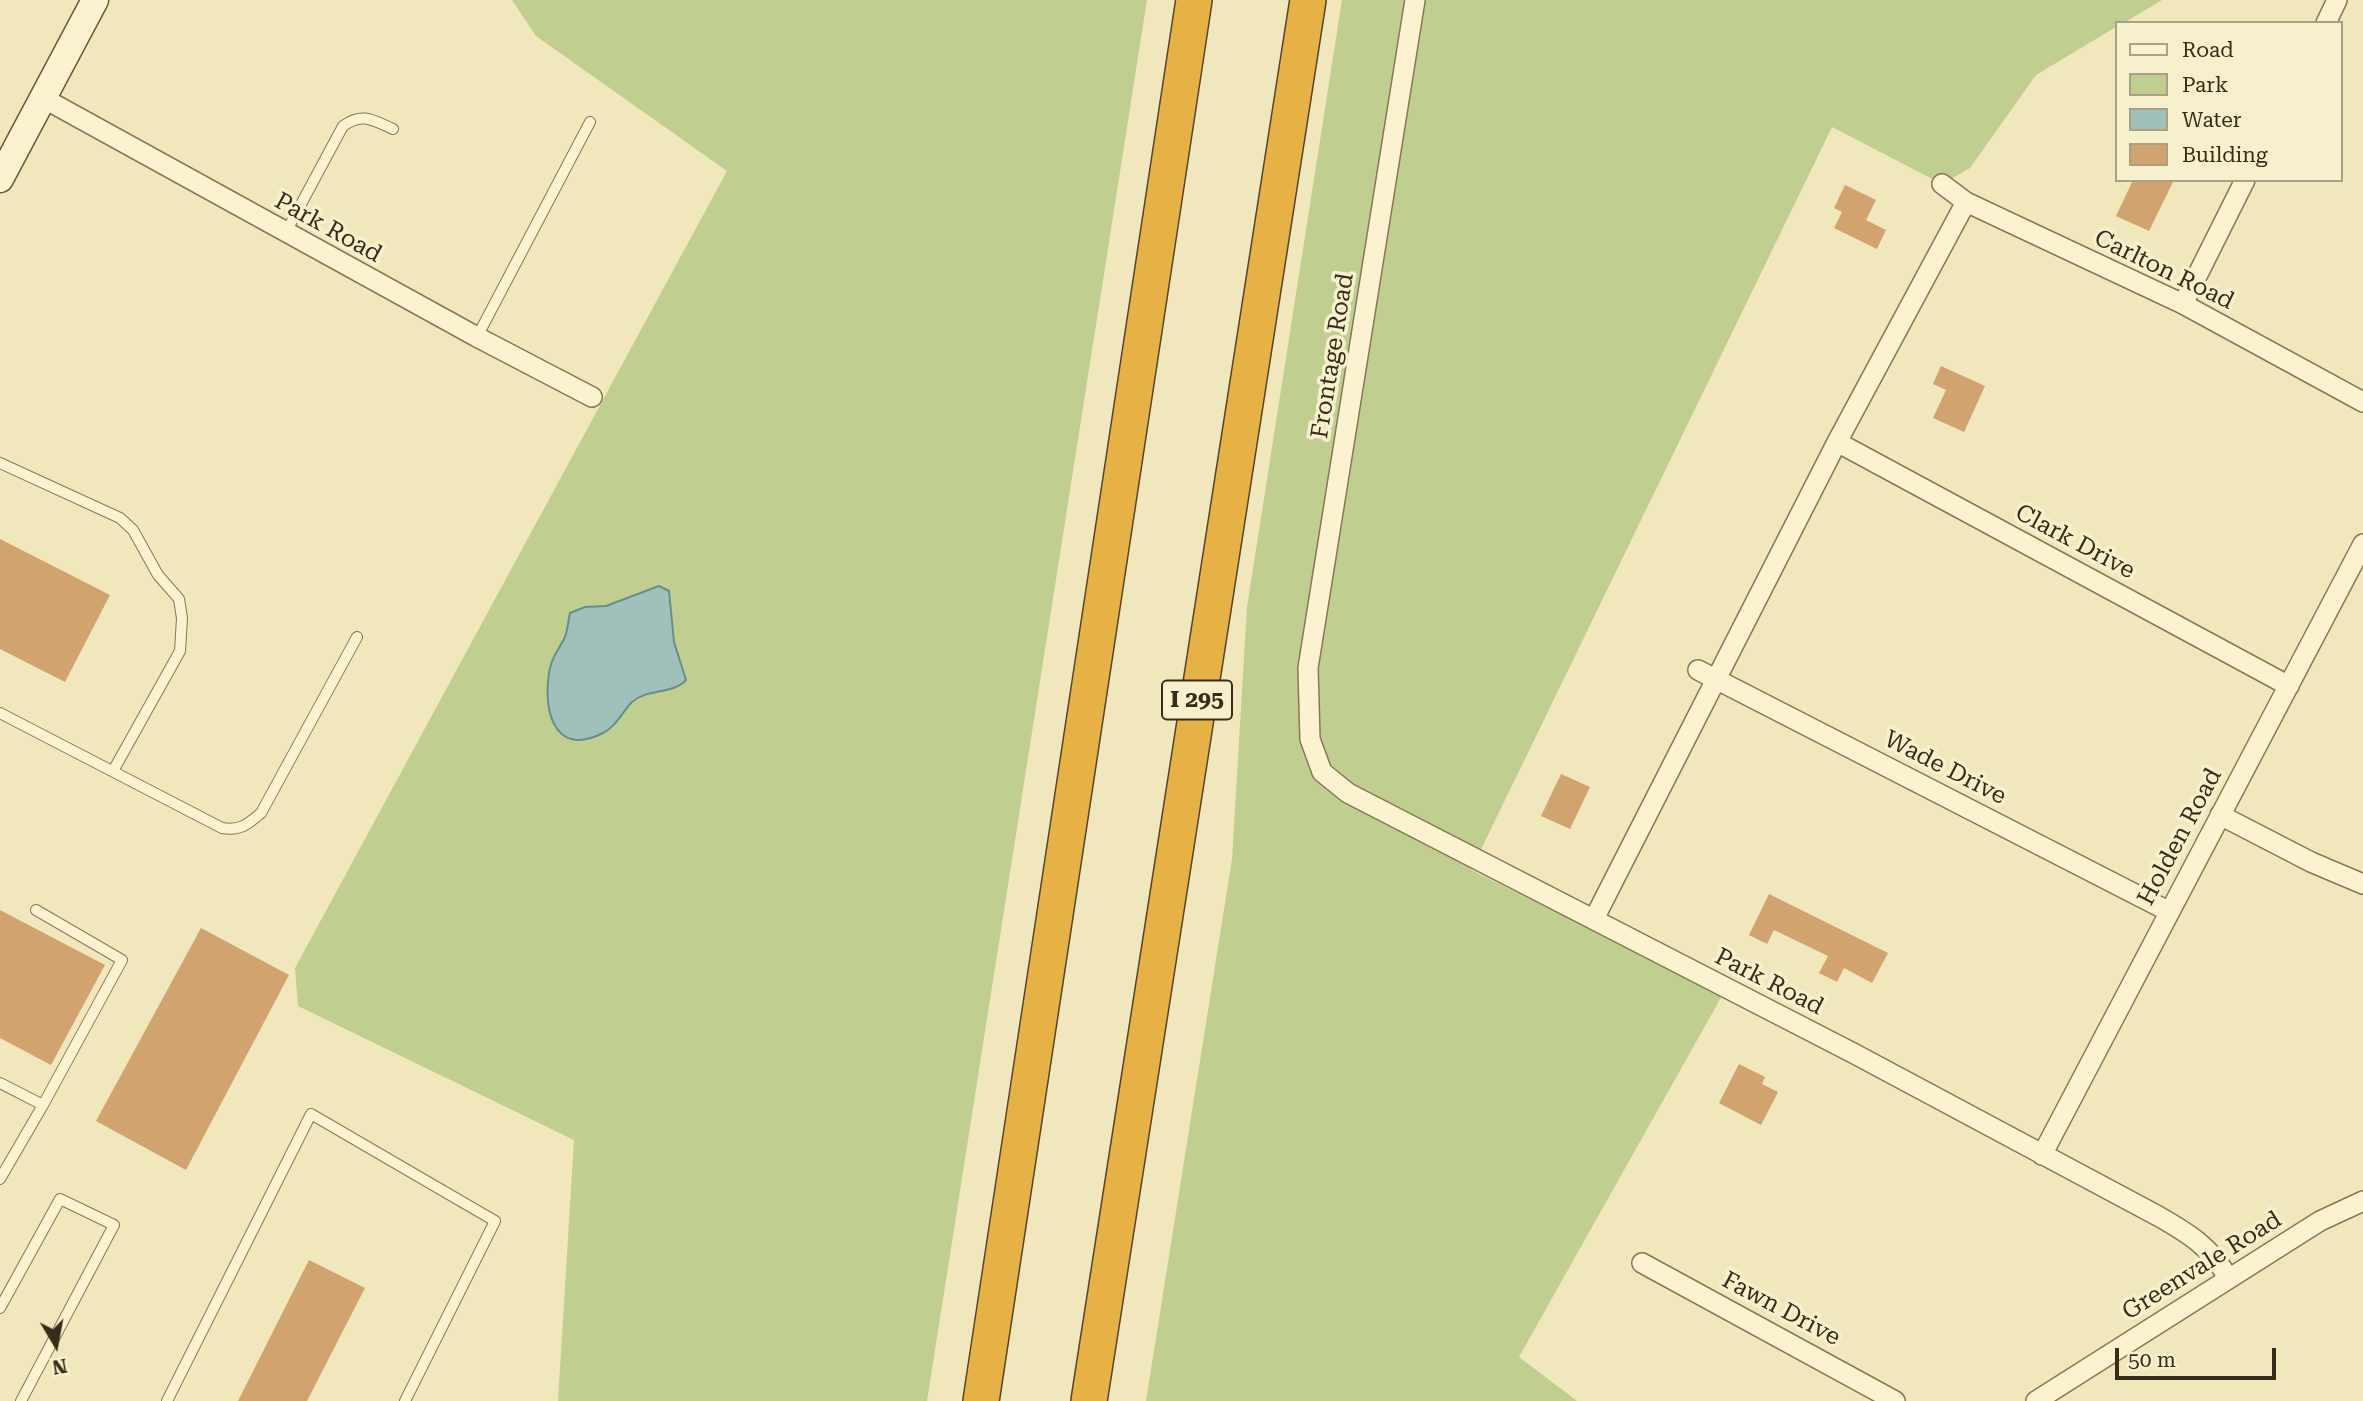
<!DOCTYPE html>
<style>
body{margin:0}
#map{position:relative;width:2363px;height:1401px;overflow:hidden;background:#f0e7bc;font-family:"Roboto Serif",serif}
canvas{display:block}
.legend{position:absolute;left:2115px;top:21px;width:228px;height:161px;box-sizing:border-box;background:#f7f0cc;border:2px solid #aaa185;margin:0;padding:9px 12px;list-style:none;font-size:21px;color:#372b1a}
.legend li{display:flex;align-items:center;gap:14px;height:35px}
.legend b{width:35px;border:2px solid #aaa185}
.north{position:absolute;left:21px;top:1310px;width:70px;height:70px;-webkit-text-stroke:5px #f7f0cc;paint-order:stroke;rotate:170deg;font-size:19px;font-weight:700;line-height:28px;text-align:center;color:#372b1a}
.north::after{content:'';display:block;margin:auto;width:24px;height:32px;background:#372b1a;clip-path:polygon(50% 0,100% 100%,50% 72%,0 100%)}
.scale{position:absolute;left:2115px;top:1348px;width:161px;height:32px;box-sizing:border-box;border:4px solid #372b1a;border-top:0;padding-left:9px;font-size:21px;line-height:24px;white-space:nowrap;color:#372b1a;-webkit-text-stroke:5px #f7f0cc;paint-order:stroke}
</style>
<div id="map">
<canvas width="2363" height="1401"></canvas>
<ul class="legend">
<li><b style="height:9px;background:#fbf3d0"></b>Road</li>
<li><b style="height:19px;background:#c0cf90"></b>Park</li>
<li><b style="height:19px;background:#a0c1bb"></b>Water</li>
<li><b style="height:19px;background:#d1a36f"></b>Building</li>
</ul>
<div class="north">N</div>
<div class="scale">50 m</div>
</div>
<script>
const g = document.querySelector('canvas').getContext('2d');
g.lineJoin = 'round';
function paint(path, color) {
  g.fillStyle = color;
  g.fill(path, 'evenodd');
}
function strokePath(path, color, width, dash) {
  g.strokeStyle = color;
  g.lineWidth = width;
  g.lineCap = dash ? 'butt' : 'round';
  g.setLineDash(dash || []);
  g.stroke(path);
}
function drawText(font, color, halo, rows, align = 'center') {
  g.font = font + ' "Roboto Serif",serif';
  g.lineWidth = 7;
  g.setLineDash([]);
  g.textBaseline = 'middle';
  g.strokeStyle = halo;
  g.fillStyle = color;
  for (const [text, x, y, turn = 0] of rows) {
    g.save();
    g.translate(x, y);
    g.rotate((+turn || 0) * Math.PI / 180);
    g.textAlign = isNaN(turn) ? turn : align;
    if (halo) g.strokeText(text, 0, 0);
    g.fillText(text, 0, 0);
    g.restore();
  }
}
const green = new Path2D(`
 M512,0H1147L927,1401H558L574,1140L298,1006L295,968L727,171L536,36Z
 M1342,0H2162L2124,23H2116V27L2036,75L1970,168L1942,184L1832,127L1471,870L1723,994L1519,1357L1577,1401H1146L1232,859L1247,607Z`);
const water = new Path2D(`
 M659,586L669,591L674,642L686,680C672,695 648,688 632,702C622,712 616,727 603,733C552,759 542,706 550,668C552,657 559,649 564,639C568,631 568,621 570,613L585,607L606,606Z`);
const building = new Path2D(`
 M2133,180H2174L2149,231L2116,216Z
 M1845,185L1876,200L1866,220L1886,230L1877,249L1834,228L1842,212L1834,208Z
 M1941,366L1985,386L1964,432L1933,418L1946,390L1933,384Z
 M0,539L110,595L65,682L0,649Z
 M1561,774L1590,787L1570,829L1541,816Z
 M1769,894L1888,953L1872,983L1844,968L1837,982L1819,973L1828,956L1774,930L1767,944L1749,935Z
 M0,910L105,965L51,1065L0,1038Z
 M201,928L289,975L186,1170L96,1121Z
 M1739,1064L1765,1077L1762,1084L1778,1092L1761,1125L1719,1103Z
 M309,1260L365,1288L307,1401H238Z`);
const lane = new Path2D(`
 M286,232L343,126C362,112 373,120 393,129
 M477,337L590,122
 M0,463L120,518L133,530L158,575L179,599L182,618L180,651L113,771
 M0,713L222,828C240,831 247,825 261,813L357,637
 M36,910L122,960L43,1105
 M0,1083L43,1105L0,1179
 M0,1308L60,1199L114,1225L21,1401
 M167,1401L311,1114L495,1221L405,1401`);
const street = new Path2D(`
 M1415,0L1308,668L1310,739L1322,772L1348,793L1853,1053L2158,1216C2188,1233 2211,1247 2228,1278
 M2326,23L2337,0
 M43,98L477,337L592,397
 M1942,184L1966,202L2183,304L2363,402
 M2183,304L2245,180
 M1837,442L2289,686
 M1698,670L2168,911
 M2220,815L2311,862L2363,884
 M1594,919L1837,442L1966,202
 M2042,1155L2363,544
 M1642,1263L1895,1401
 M2036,1401L2320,1221L2363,1201`);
const secondary = new Path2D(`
 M0,179L95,0`);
const highway = new Path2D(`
 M981,1401L1194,0
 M1089,1401L1308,0`);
const shields = [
 [1197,700,70]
];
const shieldNames = [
 ["I 295",1197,700]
];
const streetNames = [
 ["Park Road",328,228,29],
 ["Carlton Road",2164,270,26],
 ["Frontage Road",1333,356,-81],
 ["Clark Drive",2075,542,28],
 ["Wade Drive",1945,768,27],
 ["Holden Road",2180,837,-62],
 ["Park Road",1769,982,27],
 ["Greenvale Road",2202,1266,-32],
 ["Fawn Drive",1781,1309,28]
];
paint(green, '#c0cf90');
paint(water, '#a0c1bb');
strokePath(water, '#678f8a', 2);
paint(building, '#d1a36f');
strokePath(lane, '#897655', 12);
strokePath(street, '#897655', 22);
strokePath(secondary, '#6a5738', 29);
strokePath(highway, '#56432a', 38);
strokePath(lane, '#fbf3d0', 10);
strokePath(street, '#fbf3d0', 19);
strokePath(secondary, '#fbf3d0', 26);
strokePath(highway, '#e7b245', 35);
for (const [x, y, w] of shields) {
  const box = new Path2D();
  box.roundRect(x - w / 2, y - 19.5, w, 39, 5);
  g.fillStyle = '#f7f0cc';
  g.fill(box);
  strokePath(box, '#372b1a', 2);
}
drawText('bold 23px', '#372b1a', null, shieldNames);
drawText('24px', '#372b1a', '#f7f0cc', streetNames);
</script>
